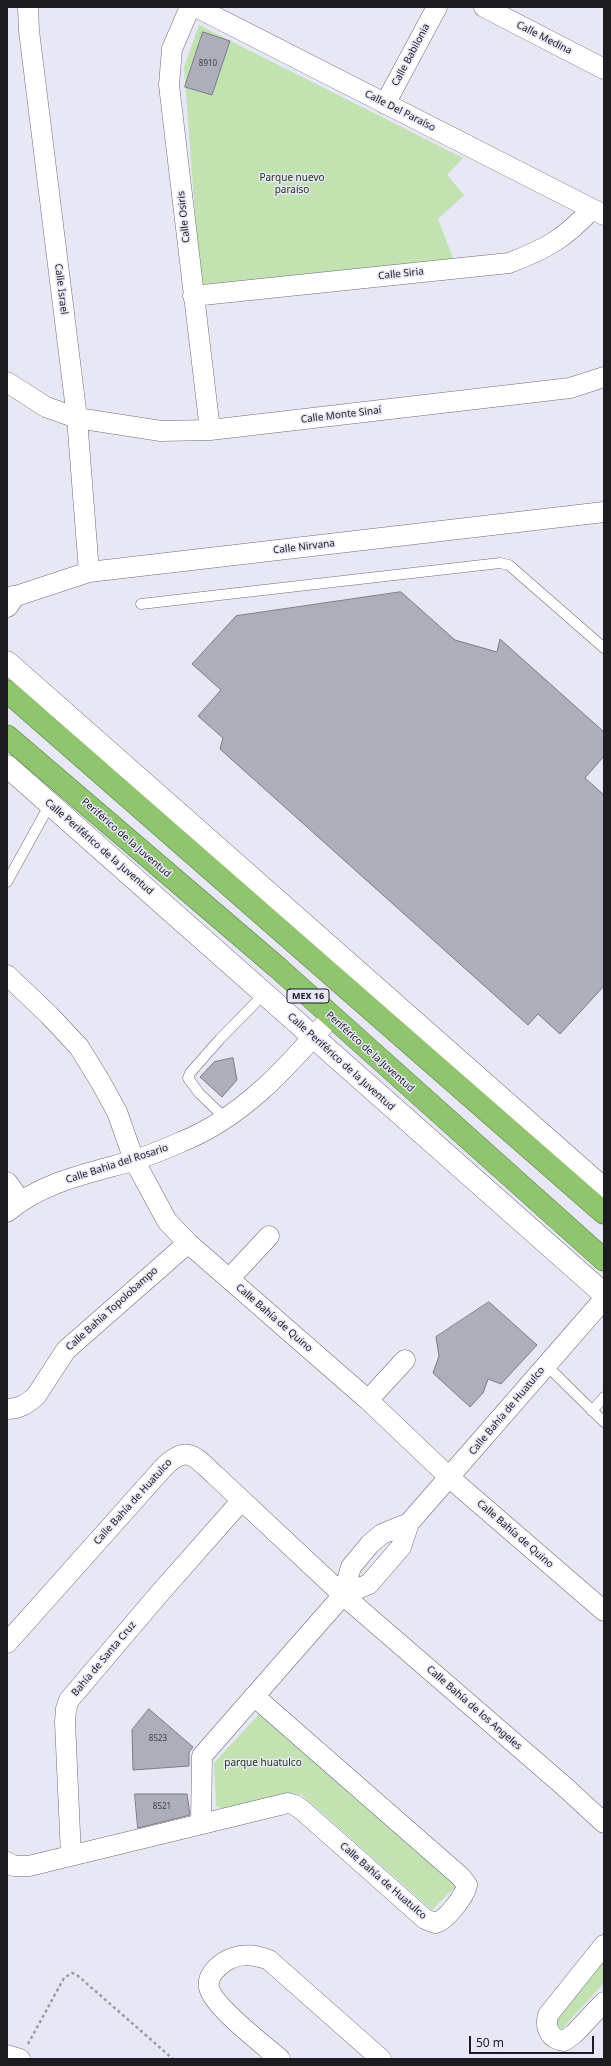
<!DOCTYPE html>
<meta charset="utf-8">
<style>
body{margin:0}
#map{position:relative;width:611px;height:2066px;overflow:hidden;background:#e7e7f5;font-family:"Noto Sans",sans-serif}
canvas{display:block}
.frame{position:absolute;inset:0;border:8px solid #1b1b20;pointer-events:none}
.scale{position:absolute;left:469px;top:2036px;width:125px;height:18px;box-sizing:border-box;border:2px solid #1b1b20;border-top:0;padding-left:5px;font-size:12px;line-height:14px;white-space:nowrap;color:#1b1b20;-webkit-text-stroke:3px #e7e7f5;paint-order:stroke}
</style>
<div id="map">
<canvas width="611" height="2066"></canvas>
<div class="frame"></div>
<div class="scale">50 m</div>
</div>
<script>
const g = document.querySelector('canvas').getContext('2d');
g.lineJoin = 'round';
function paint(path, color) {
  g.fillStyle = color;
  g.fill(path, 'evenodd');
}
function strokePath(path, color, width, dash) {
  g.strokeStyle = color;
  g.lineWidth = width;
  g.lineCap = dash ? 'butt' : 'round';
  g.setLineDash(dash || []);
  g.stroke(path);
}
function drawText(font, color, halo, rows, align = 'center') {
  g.font = font + ' "Noto Sans",sans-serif';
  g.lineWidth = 3;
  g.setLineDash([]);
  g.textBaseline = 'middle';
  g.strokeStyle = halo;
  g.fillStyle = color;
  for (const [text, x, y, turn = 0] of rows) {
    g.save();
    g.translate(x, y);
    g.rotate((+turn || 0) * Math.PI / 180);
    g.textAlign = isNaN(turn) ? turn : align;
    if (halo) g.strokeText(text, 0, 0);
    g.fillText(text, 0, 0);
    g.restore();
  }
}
const green = new Path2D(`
 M199,25L463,158L447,175L464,195L438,219L456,266L201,293L184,67Z
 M259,1714L269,1720L456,1886L432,1910L302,1795L292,1793L223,1809L216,1806L214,1763Z
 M604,1956V1983L562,2029L554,2023Z`);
const building = new Path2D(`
 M203,32L230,41L212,95L185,87Z
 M401,592L455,640L497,652L500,639L604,732V756L585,778L604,795V986L560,1034L538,1014L528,1025L220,749L223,738L198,716L221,690L192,664L236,616Z
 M233,1058L237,1080L222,1097L200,1077L214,1062Z
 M489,1302L537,1345L501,1384L488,1379L483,1393L470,1407L433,1373L439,1356L436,1337Z
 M149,1709L193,1747L189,1752V1766L133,1770L132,1730Z
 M135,1794H187L190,1815L138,1828Z`);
const path = new Path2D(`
 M28,2044L64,1978L72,1973L77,1975L173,2059`);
const service = new Path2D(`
 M141,604L500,563L509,565L604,648
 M7,882L50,804
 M226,1119L199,1093L188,1078L190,1073L220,1039L265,993
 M546,1365L604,1422
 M592,1411L604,1397`);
const minor = new Path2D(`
 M28,7L29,31L77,418L89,572
 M190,7L172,49L169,85L210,430
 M196,7L604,215
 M484,7L604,69
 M385,104L437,7
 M193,296L509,263C546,249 564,239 592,209
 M7,382L46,407L77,418L161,431L210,430L570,388L604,377
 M7,599L89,572L604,512
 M7,975L49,1015L79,1047L100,1081L117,1112L134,1160L167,1221L188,1243L368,1400L450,1478L604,1611
 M7,1182L20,1200
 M7,1212C42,1182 89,1173 132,1161C149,1156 165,1149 181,1142C244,1117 288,1066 331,1017
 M229,1279L269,1236
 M368,1400L405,1360
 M7,1409C19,1409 27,1404 36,1396L66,1350L188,1243
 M343,1595L369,1584L401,1547L409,1523L604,1299
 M7,1643L163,1468C188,1443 195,1457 217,1477L343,1595L565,1787L604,1823
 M201,1824L202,1756L343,1595L351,1567L370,1544L382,1534L409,1523
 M71,1856L65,1722L66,1709L69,1700L159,1594L242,1500
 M7,1862L14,1866H29L288,1803L295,1805L302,1810L425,1919L435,1923C445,1922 465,1896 467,1885L461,1877L254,1696
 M604,1945L548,2015C545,2026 548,2036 559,2040L564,2041L574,2034L604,2002
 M7,2055L20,2059
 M280,2059C264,2045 212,2006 209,1987C207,1976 216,1968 224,1962C239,1953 253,1954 269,1960L381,2059`);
const secondary = new Path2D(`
 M7,606L13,597
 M7,662L604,1189
 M7,766L604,1294`);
const trunk = new Path2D(`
 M7,691L604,1213
 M7,736L277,967L604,1260`);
const numberNames = [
 ["8910",208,64],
 ["8523",158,1739],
 ["8521",162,1807]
];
const shields = [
 [308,996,42]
];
const shieldNames = [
 ["MEX 16",308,996]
];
const streetNames = [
 ["Calle Medina",544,38,27],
 ["Calle Babilonia",411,55,-62],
 ["Calle Del Paraíso",400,111,27],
 ["Calle Osiris",184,217,-96],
 ["Calle Siria",401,274,-6],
 ["Calle Israel",61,289,83],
 ["Calle Monte Sinaí",341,415,-7],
 ["Calle Nirvana",304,547,-7],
 ["Periférico de la Juventud",126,838,41],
 ["Calle Periférico de la Juventud",99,847,41],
 ["Periférico de la Juventud",370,1052,42],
 ["Calle Periférico de la Juventud",341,1062,42],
 ["Calle Bahia del Rosario",117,1164,-18],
 ["Calle Bahía Topolobampo",112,1309,-42],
 ["Calle Bahía de Quino",274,1318,41],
 ["Calle Bahía de Huatulco",507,1411,-50],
 ["Calle Bahía de Huatulco",133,1502,-48],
 ["Calle Bahía de Quino",515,1534,41],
 ["Bahía de Santa Cruz",104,1659,-50],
 ["Calle Bahía de los Angeles",474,1708,41],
 ["Calle Bahía de Huatulco",383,1881,41]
];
const parkNames = [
 ["Parque nuevo",292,178],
 ["paraíso",292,190],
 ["parque huatulco",263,1763]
];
paint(green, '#c2e2b1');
paint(building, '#aeaebb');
strokePath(building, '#7b7b87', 1);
strokePath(service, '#6d6d79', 11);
strokePath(minor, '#6d6d79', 21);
strokePath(secondary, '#6d6d79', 23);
strokePath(trunk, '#55803c', 23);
strokePath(path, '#9a9aa4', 2.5, [3, 3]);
strokePath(service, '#fff', 10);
strokePath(minor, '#fff', 20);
strokePath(secondary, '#fff', 22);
strokePath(trunk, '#90c46f', 22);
drawText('8px', '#404047', null, numberNames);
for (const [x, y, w] of shields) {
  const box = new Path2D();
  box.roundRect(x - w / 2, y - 7, w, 14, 3);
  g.fillStyle = '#e7e7f5';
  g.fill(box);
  strokePath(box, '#1b1b20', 1);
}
drawText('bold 9px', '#1b1b20', null, shieldNames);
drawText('10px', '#1b1b20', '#e7e7f5', streetNames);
drawText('10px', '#1c330d', '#e7e7f5', parkNames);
</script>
